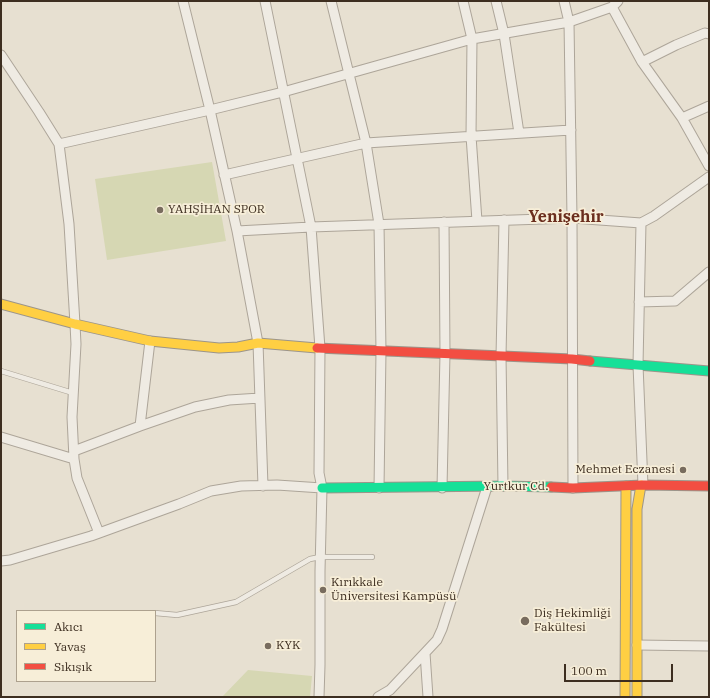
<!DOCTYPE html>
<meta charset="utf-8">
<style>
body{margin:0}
#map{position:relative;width:710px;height:698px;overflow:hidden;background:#e7e0d1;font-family:"IBM Plex Serif",serif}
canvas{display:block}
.frame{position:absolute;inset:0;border:2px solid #3d2e20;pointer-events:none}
.legend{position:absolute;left:16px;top:610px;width:140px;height:72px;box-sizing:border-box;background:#f7eed8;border:1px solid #ada18e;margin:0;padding:5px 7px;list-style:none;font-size:12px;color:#3d2e20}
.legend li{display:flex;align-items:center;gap:8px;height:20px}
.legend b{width:20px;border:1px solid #ada18e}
.scale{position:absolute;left:564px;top:664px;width:109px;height:18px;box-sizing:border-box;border:2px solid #3d2e20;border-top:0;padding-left:5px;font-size:12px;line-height:14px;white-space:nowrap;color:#3d2e20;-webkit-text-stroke:3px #f7eed8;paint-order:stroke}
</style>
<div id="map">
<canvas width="710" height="698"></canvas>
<div class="frame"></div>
<ul class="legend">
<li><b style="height:5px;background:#16e098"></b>Akıcı</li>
<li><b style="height:5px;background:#ffcf43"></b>Yavaş</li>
<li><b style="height:5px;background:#f24e42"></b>Sıkışık</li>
</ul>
<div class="scale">100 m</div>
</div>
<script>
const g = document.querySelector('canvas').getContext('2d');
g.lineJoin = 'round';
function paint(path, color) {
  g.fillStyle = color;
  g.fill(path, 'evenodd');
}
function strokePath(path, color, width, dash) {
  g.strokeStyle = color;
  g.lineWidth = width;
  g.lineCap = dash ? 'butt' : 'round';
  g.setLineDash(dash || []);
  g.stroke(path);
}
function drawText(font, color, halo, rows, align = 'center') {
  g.font = font + ' "IBM Plex Serif",serif';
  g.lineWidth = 3.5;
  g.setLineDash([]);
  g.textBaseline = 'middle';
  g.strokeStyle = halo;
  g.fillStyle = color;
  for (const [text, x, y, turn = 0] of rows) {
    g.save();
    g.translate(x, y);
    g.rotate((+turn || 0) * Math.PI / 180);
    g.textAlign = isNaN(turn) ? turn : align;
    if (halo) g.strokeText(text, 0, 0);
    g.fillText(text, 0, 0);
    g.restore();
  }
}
const green = new Path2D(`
 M212,162L226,241L107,260L95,179Z
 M248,670L312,676L310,697H222Z`);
const lane = new Path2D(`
 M1,371L73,393
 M155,613L177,615L236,602L310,559L320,557H372`);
const street = new Path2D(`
 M183,1L210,110L237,231L258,343L263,486
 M265,1L311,227L320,348L319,473L322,488L320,571V665L319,697
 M331,1L366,143L379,224L381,351L379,488
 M463,1L472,39L471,136L477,221
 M496,1L504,34L519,133
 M564,1L569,22L572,218L573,488
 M612,7L642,62L682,118L709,166
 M1,55L39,112L59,144L69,224L75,324L76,344L72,417L74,459L77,478L99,533
 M642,62L676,45L705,33L709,34
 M682,118L709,106
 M59,144L210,110L283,92L472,39L569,22L612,7L618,1
 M224,175L366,143L571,130
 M641,223L638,365L643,485
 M237,231L311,227L572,218L641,223L654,216L709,177
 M639,302L675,301L709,272
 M140,426L150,341
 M1,437L74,459
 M74,451L140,426L195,407L229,400L260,398
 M503,486L501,356L504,220
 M442,488L445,354L444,222
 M1,561L10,560L91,536L179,504L211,491L241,486L277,485L322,488
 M637,645L709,646
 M425,653L428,697
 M378,697L390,690L437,640L442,629L487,487`);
const fast = new Path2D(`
 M590,361L709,371
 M322,488L503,486L551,487`);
const slow = new Path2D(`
 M1,304L75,324L150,341L219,348L238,347L258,343L317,348
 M625,697L626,486
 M637,697V509L641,485`);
const jam = new Path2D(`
 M317,348L572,359L590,361
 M551,487L573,488L643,485L709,486`);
const markers = [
 [160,210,4,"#786c5e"],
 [683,470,4,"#786c5e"],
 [323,590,4,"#786c5e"],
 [525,621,5,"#786c5e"],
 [268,646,4,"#786c5e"]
];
const poiNames = [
 ["YAHŞİHAN SPOR",168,210],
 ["Mehmet Eczanesi",675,470,"right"],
 ["Kırıkkale",331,583],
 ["Üniversitesi Kampüsü",331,597],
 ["Diş Hekimliği",534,614],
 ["Fakültesi",534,628],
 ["KYK",276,646]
];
const streetNames = [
 ["Yurtkur Cd.",516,487]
];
const districtNames = [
 ["Yenişehir",566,217]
];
paint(green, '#d6d7b3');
strokePath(lane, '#ada599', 6);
strokePath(street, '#ada599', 11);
strokePath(fast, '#9c958a', 11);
strokePath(slow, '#9c958a', 11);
strokePath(jam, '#9c958a', 11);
strokePath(lane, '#efebe3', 4.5);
strokePath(street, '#efebe3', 9);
strokePath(fast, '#16e098', 9);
strokePath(slow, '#ffcf43', 9);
strokePath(jam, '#f24e42', 9);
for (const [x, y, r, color] of markers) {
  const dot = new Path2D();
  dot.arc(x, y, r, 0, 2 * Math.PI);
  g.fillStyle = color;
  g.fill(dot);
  strokePath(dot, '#f7eed8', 1.5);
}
drawText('12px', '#3d2e20', '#f7eed8', poiNames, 'left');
drawText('12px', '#3d2e20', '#f7eed8', streetNames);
drawText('bold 16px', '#6b2e1e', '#f7eed8', districtNames);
</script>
